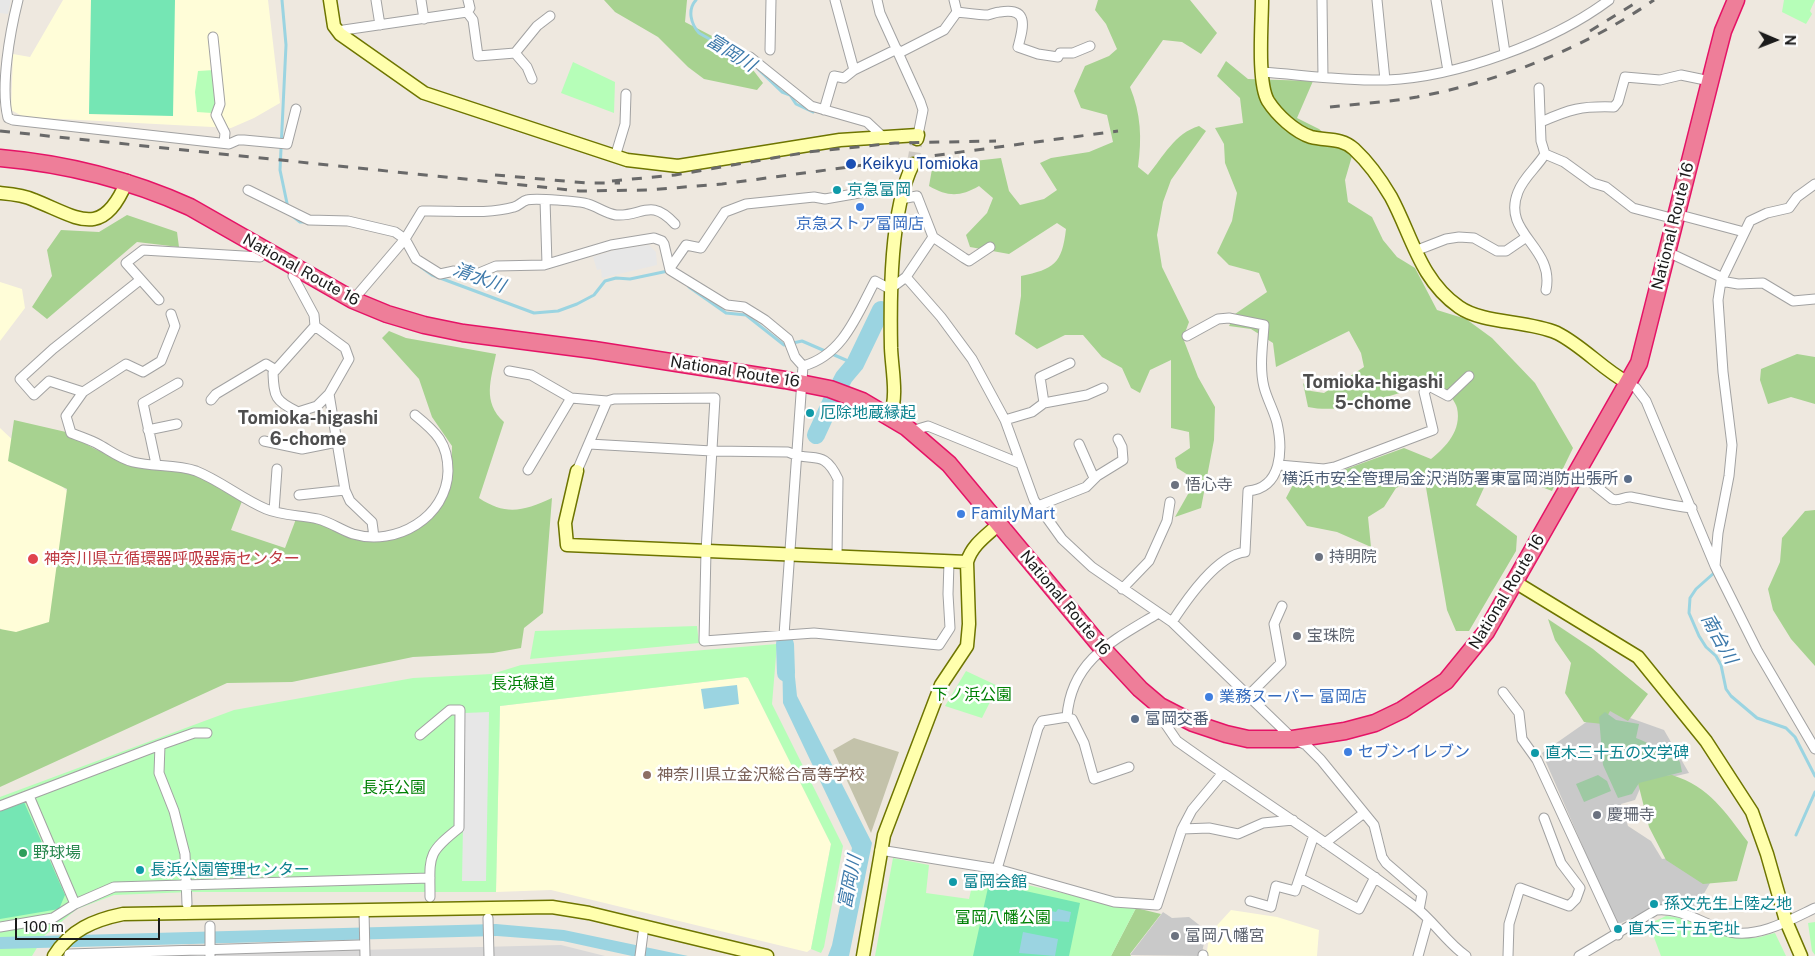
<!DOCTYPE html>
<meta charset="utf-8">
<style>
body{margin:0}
#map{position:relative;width:1815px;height:956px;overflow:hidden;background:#eee8df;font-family:"Public Sans",sans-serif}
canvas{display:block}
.north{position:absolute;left:1750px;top:15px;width:50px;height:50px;-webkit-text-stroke:4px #fff;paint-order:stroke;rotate:91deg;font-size:14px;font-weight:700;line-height:20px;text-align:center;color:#1b1b1b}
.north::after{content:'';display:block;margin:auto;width:18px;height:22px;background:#1b1b1b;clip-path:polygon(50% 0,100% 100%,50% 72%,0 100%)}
.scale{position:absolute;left:15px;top:918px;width:145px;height:22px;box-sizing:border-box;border:2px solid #1b1b1b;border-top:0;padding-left:6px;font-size:15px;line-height:18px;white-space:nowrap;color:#1b1b1b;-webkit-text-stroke:4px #fff;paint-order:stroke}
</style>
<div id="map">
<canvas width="1815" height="956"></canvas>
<div class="north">N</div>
<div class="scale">100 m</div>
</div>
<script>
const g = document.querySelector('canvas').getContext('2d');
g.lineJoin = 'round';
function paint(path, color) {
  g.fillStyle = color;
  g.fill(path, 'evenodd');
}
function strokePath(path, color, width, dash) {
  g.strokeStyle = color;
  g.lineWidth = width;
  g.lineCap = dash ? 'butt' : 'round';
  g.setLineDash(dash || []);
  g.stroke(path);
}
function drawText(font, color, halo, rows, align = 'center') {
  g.font = font + ' "Public Sans","Noto Sans JP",sans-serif';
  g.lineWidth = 5;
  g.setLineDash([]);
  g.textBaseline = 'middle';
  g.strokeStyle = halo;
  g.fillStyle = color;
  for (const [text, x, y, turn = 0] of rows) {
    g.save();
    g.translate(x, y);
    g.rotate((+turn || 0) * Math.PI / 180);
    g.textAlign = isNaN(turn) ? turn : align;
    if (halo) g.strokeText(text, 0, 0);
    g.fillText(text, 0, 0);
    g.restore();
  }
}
const residential = new Path2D(`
 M561,945L605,956H115Z`);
const education = new Path2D(`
 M63,0H268L280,103L254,118L231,128L24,117L11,110L13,54L30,57Z
 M0,282L22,289L25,308L0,341Z
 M0,428L71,495L59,623L35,659L0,628Z
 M745,677L748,678L831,844L811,949L807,952L551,890L496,892L500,706Z
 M1231,910L1277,917L1319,930L1317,956H1206L1210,933Z`);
const religious = new Path2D(`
 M1605,709L1664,730L1689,773L1642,784L1635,800L1621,804L1628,826L1651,841L1662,859L1683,856L1710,883L1694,911L1663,906L1654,907L1617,925L1542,753Z
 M1163,912L1172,918L1189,917L1207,931L1201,956L1130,955Z`);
const construction = new Path2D(`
 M854,738L899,752L871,833L833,750Z`);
const forest = new Path2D(`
 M604,0H687L685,22L737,49L763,83L757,90L704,79L688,67L658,37L615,12Z
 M1098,0H1190L1217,33L1201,54L1182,42L1163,40L1130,87C1141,114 1142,138 1138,167L1148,175C1163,157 1175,133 1199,126L1206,131L1171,180L1163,202L1157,235L1162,267L1189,322L1183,338L1198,377L1215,407L1214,440L1201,508L1175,517L1196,480L1177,468L1175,458L1190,448L1189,432L1171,428V360L1150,370L1140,393L1131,388L1122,368L1102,357L1083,335H1065L1037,349L1015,334L1021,296V276C1054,269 1062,264 1066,229L1057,223L1009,254L970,247L966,235L987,213L993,198L979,186C960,197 948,197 929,186L932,169L965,162L1001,158L1009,191L1020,205L1044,199L1057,190L1040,163L1051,158L1089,152L1113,142L1107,115L1081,108L1074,91L1085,66L1109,56L1117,49L1106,24L1095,10Z
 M1226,61L1248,79L1313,81L1297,118L1319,129L1352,156L1345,180L1348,202L1372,217L1383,240L1397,257L1415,268L1437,310L1466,319L1492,338L1535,383L1573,448L1552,491L1493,468L1476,505L1517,536L1516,551L1469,631H1456L1447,610L1424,476L1396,488L1384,507L1368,517L1371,547L1337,532L1307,526L1286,498L1298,475L1327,476L1404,448L1431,459C1446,447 1462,430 1457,408C1456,402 1448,394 1444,388C1436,388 1427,387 1420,388C1384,395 1346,415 1308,407L1303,383L1311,391L1324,393L1364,367L1361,353L1349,331L1276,367L1273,343L1251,329L1229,326L1235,314L1267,292L1259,273L1229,265L1217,253L1232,221L1237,193L1225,163L1224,144L1215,128L1243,123L1240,98L1217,76Z
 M127,215L177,232L179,247L137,242L47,319L32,307L52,276L47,250L61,230L99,232Z
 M389,331L406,338L496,354C491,380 482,402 504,422L479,498C506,516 524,511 552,498L543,613L524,628L521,648L493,653L413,657L292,682L227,683L0,787V629L16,632L49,622L67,489L8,461L14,420L66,432L93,448L131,466L194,473L242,501L231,530L285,548L296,519L318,521L352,537L399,536L420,527L443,501L451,484L452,446L432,417L419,379L382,338Z
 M1797,354L1815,357V404L1791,397L1768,404L1760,380L1761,369Z
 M1815,510V666L1791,639L1773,610L1768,589L1780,562L1782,538L1805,511Z
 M1548,619L1593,649L1648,694L1628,721L1610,711L1603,724L1584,722L1565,693L1571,663L1555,640Z
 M1672,775C1710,787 1725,812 1748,842L1737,881L1703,884L1666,860L1649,827L1637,779Z
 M1136,908L1161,914L1130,954L1131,956H1111Z`);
const cemetery = new Path2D(`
 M1605,712L1616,720L1639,724L1636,738C1650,743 1657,749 1666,760L1674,755L1680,762L1682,772L1639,783L1632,794L1618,798L1603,765L1599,717Z
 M1598,775L1607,781L1611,791L1584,802L1576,784Z`);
const park = new Path2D(`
 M1784,0H1815L1810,11L1812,14L1806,24L1782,12Z
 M573,62L615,82L614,113L561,93Z
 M214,70L216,102L212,113L197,112L195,92L198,71Z
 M697,626L699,643L530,659L535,631Z
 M777,644L772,704L843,846L824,947L821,953L811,949L831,844L748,678L745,677L500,706L496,892H191L114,895L77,909L44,936L32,956H0V797L234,710L413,678L492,674L521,665Z
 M966,671L998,686L982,718L945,706Z
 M893,858L929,865L926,893L969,899L975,873L1119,906L1136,908L1111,956H875Z
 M1666,916C1696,917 1721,939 1752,938C1760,938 1768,934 1775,933L1786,956H1661L1649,924Z
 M1815,922V955L1812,951L1808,923Z`);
const pitch = new Path2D(`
 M91,0H175L173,116L89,114Z
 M24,802L65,895L59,909L0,919V810Z
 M989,883L1080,903L1069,956H973Z`);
const parking = new Path2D(`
 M0,0H11L8,14L0,13Z
 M649,245L656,252L657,265L602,278L601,269L597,270L593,257L618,249Z
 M489,712L486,881H462L465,713Z`);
const water = new Path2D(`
 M782,649H792L797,696L872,843L849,956H828L832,945L852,848L783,703Z
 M737,685L739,704L704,709L701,689Z
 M1042,909L1056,912L1058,909L1071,912L1069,922L1041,920Z
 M496,924L564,930L688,956H632L563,941L497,936L0,949V937Z
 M1023,932L1058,939L1055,956L1019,953Z`);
const stream = new Path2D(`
 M282,0L286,45L280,170L288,208
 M696,0C687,10 691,24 699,33L753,64
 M759,70L782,92L790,95L796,104L813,112
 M290,214L300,222H306
 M421,267L432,275L534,313L558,311L577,304L594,295L605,281L616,278L630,279L668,271
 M689,287L726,313L746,315L784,345L802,341L855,364
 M1714,573L1696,589L1690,598L1689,613L1699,636L1706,647L1716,656L1721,665L1726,689L1731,696L1757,718L1786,728L1795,737L1815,776
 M1796,835L1815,792`);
const river = new Path2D(`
 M816,435L834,396L844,377L855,364L881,310
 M785,644L786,673`);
const secondaryTunnel = new Path2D(`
 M913,164L917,139`);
const street = new Path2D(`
 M18,0C10,32 0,87 8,118L13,120L229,144L238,140H244L287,144L296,109
 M376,0L380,25
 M421,0L424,19
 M877,0L880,13L920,101L923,110L918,135
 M1322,0L1323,77
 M1377,0L1385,80
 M1436,0L1448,71
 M1497,0L1505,53
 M467,12L473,20L478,56L515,53L537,26L550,16
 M957,12C967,13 978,15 988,15C992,14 996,12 1000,12C1030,7 1023,28 1018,47L1038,54L1058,57L1060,53H1073L1090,46
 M337,31L467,12L470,8L468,0
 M213,37L220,104L216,115L225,133L224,143
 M770,50L771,0
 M515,53L527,67L532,79
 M899,53L944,30L957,12L954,0
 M750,57L811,106L867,122L882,136
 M854,70L897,49
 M1262,72C1303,75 1346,81 1387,80C1457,77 1553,42 1609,0
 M1539,88L1541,141L1545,154C1537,167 1523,178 1518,192C1501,234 1555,246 1546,290
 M824,110L834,76L844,78L854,70L835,0
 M1541,122C1570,109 1581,106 1614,107L1618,102L1625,77L1660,80L1681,75L1710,81
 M1545,154L1564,162L1593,183L1606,187L1633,208L1675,219
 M615,157L625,124L626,94
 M248,190L309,220L348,221L395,232L405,239L416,259L440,274L454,271L472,276L496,266L544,265L611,245L654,238L662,241L664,244L670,270L727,305L744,307L765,320L788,339L795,357L803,366
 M901,199L917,196L933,237L964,258L969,261L990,247
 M545,200L547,264
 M1676,214L1744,232
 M1415,251L1446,239L1459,237L1474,238L1497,251H1506L1525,238
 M1666,253L1674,255L1723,278
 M670,268L686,245L701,248L725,212L746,204L814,197L825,199L905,185
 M296,269L293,276L314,315L315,326L273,373C274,397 275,401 298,412L317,406L329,394L345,490L350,501L372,522L374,537
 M906,277L941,317L972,359L1005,420L1034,500L1062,539L1092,567L1172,622L1293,739L1306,745L1321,760L1374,825L1382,857L1386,863L1422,894L1419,910
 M1721,281L1738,284L1763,283L1793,301L1815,299
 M159,300L126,263L143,250L260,257L266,250
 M353,300L405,239L422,211C452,210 486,215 514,207C519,206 522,201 527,200C534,198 581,201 588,204C598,207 605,213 616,215C642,217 650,197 675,224
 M171,314L175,326L161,361L143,372L126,364L83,392L66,416L71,433C79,436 88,439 96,443C108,449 118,458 133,462C153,467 176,464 196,471C221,481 242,499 266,509C283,516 301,515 318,519C330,522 341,530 353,534C396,547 447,517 448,471C448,443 436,432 415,415
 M315,326L345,348L349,359L329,394
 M509,371L531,375L571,398L607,401
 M1628,383L1636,388L1646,401L1715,566L1757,650L1815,749
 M83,392L49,381L34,395L20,379L53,349L140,280
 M211,400L216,394L266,364L276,370
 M1044,403L1087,395L1103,388
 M1005,420L1032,412L1044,403L1040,377L1070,363
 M148,430L177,424
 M911,431L928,426L1019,463
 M264,441L302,449L337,442
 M589,444L712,451L788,452C813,464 823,447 838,479L837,557
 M1079,444L1094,478
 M156,464L143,403L178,383
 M1279,465L1324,469L1335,467L1433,430L1424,392L1429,386L1448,396L1469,376
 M528,470L571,398
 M577,471L607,401L614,399L715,398L706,551L704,641L814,633L939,645L950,628L948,594L949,562
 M1577,471L1612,499C1619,502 1624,496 1631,497C1652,501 1671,506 1692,508
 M299,495L345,490
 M1038,506L1086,487L1097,476L1123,460L1122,447L1118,439
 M274,511L277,469
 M1715,566L1718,533L1729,476L1732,445L1723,372L1718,300L1721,281L1750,221L1767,213L1789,208L1797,197L1815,184
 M1122,589L1149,561L1167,521L1170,502
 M1172,622C1187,599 1217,555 1245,552L1248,491C1282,488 1283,450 1277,423C1274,411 1267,399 1264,387C1259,367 1263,344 1264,325L1229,318L1218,319L1187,336
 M784,635L803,366C843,355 857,315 875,281L890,289L906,277L933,237
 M1503,692L1519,713L1522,739L1537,760L1618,935
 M1249,695L1281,663L1274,624L1282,606
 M1160,706V716L1177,741C1255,797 1337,848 1414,906C1433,920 1446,942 1466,956
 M1067,717L1072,719L1084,743L1094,779L1129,767
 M420,735L450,710H460L459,828C426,854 430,856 430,897
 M29,796L75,904
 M0,806L160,745
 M1182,829L1209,828L1238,834L1263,823L1293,820
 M1325,843L1364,813
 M880,850L997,869L1114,902L1157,905L1182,829L1192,810L1222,774
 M997,869L1038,728L1042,721L1067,717C1071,660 1114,640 1157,614
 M1300,878L1359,909L1375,877
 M1250,901L1271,907L1276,886L1295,891L1314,835
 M187,904L185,854L174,811L159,773L160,745L194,733H207
 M364,911L365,956
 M488,918L489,956
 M0,927L53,918L75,904L114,887L430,878
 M69,954L359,945
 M210,956V926
 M640,956L644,926
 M1203,956V955
 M1418,956L1428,920
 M1508,956L1509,924L1520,888L1569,906L1576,899L1580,888L1561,863L1544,818
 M1579,956L1656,910C1683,907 1705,926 1730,932C1759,938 1790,920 1815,908`);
const secondary = new Path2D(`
 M330,0L334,26L340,34L424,93L627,160L678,166L840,140L918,135L917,139
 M1262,0C1262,23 1257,82 1268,101C1277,115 1295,132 1311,137C1326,141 1341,137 1354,149C1368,162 1381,180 1391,197C1412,236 1420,280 1459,307C1483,324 1527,320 1557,333C1583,346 1602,369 1628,383
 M0,193C11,194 24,195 34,200C79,218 102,240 127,181
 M890,417C898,395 892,371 891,348C890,297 890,210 913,164
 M577,471L565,523L567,545L967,562
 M1515,582L1638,657L1706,741L1752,812L1767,854L1786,921L1801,956
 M54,956C70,930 94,920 123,914L552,907L589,913L767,956
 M863,956L884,835L941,685L967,646L969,624L967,562C972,545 986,536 999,524`);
const highway = new Path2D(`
 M0,158C68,164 128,179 190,207L353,300L387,314L424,325L463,333L594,350L785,380L830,389L862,401L906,427L949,464L1102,648L1140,689L1160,706L1193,723L1226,734L1248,739H1293L1345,731L1375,723L1402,710L1446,681L1486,632L1639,363L1716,58L1723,31L1736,0`);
const rail = new Path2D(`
 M1590,31L1640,0
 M1330,107C1358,104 1388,102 1417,97C1501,81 1583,49 1654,0
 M0,131L580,191L648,190L722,184L1118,131
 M495,175L587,183H620
 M612,181L675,175L808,152L895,143L996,141`);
const markers = [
 [851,164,6,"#1a4fb4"],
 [837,190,5,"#0f9aa8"],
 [860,207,5,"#3f7fe0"],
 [810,413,5,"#0f9aa8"],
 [1628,479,5,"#5c6f8a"],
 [1175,485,5,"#6b7280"],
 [961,514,5,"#3f7fe0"],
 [1319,557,5,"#6b7280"],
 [33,559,6,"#e0444e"],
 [1297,636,5,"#6b7280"],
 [1209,697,5,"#3f7fe0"],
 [1135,719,5,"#5c6f8a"],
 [1348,752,5,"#3f7fe0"],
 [1535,753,5,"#0f9aa8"],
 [647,775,5,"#8d6e63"],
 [1597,815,5,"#6b7280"],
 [23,853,5,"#2e9e5b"],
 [140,870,5,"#0f9aa8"],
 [953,882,5,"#0f9aa8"],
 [1654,904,5,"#0f9aa8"],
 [1618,929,5,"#0f9aa8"],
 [1175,936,5,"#6b7280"]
];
const transitNames = [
 ["Keikyu Tomioka",862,164]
];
const cultureNames = [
 ["京急富岡",847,190],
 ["厄除地蔵縁起",820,413],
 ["直木三十五の文学碑",1545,753],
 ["長浜公園管理センター",150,870],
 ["富岡会館",963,882],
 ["孫文先生上陸之地",1664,904],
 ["直木三十五宅址",1628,929]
];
const shopNames = [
 ["京急ストア富岡店",860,224,"center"],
 ["FamilyMart",971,514],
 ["業務スーパー 富岡店",1219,697],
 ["セブンイレブン",1358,752]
];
const streetNames = [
 ["National Route 16",1673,226,-76],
 ["National Route 16",301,270,29],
 ["National Route 16",735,372,9],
 ["National Route 16",1507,592,-59],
 ["National Route 16",1065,603,50]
];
const serviceNames = [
 ["横浜市安全管理局金沢消防署東富岡消防出張所",1618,479],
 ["富岡交番",1145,719,"left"]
];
const worshipNames = [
 ["悟心寺",1185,485],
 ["持明院",1329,557],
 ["宝珠院",1307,636],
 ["慶珊寺",1607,815],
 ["富岡八幡宮",1185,936]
];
const healthNames = [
 ["神奈川県立循環器呼吸器病センター",44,559]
];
const parkNames = [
 ["長浜緑道",523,684],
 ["下ノ浜公園",972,695],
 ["長浜公園",394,788],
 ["富岡八幡公園",1003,918]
];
const educationNames = [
 ["神奈川県立金沢総合高等学校",657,775]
];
const leisureNames = [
 ["野球場",33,853]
];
const waterNames = [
 ["富岡川",731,53,32],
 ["清水川",479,278,20],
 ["南台川",1719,639,61],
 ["富岡川",850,882,-79]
];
const neighbourhoodNames = [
 ["Tomioka-higashi",1373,382],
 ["5-chome",1373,403],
 ["Tomioka-higashi",308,418],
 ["6-chome",308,439]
];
paint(residential, '#d9d8d8');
paint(education, '#fffdd8');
paint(religious, '#c9c9c9');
paint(construction, '#c3c2aa');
paint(forest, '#a7d290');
paint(cemetery, '#9ec9a3');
paint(park, '#b6feb8');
paint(pitch, '#75e6b4');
paint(parking, '#e7e7e7');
paint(water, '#9bd4e1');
strokePath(stream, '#9bd4e1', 3);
strokePath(river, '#9bd4e1', 18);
strokePath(secondaryTunnel, '#cec9c2', 12, [12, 6]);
strokePath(street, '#a2a2a2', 11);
strokePath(secondary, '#6e7500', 15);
strokePath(highway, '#e51366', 19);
strokePath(street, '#fff', 9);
strokePath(secondary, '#ffffad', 12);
strokePath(highway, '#ee7e99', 16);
strokePath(rail, '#696969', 3, [10, 10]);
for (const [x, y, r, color] of markers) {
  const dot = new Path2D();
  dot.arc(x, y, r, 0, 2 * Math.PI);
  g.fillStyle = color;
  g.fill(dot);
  strokePath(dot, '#fff', 2);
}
drawText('16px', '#164399', '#fff', transitNames, 'left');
drawText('16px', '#0d838f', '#fff', cultureNames, 'left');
drawText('16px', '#366cbe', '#fff', shopNames, 'left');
drawText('16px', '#1b1b1b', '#fff', streetNames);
drawText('16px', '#4e5e75', '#fff', serviceNames, 'right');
drawText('16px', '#5b616d', '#fff', worshipNames, 'left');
drawText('16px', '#be3a42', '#fff', healthNames, 'left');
drawText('16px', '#018105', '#fff', parkNames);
drawText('16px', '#785e54', '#fff', educationNames, 'left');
drawText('16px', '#27864d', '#fff', leisureNames, 'left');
drawText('italic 18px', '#3e7aab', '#fff', waterNames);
drawText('bold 18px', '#4e4e4e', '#fff', neighbourhoodNames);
</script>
